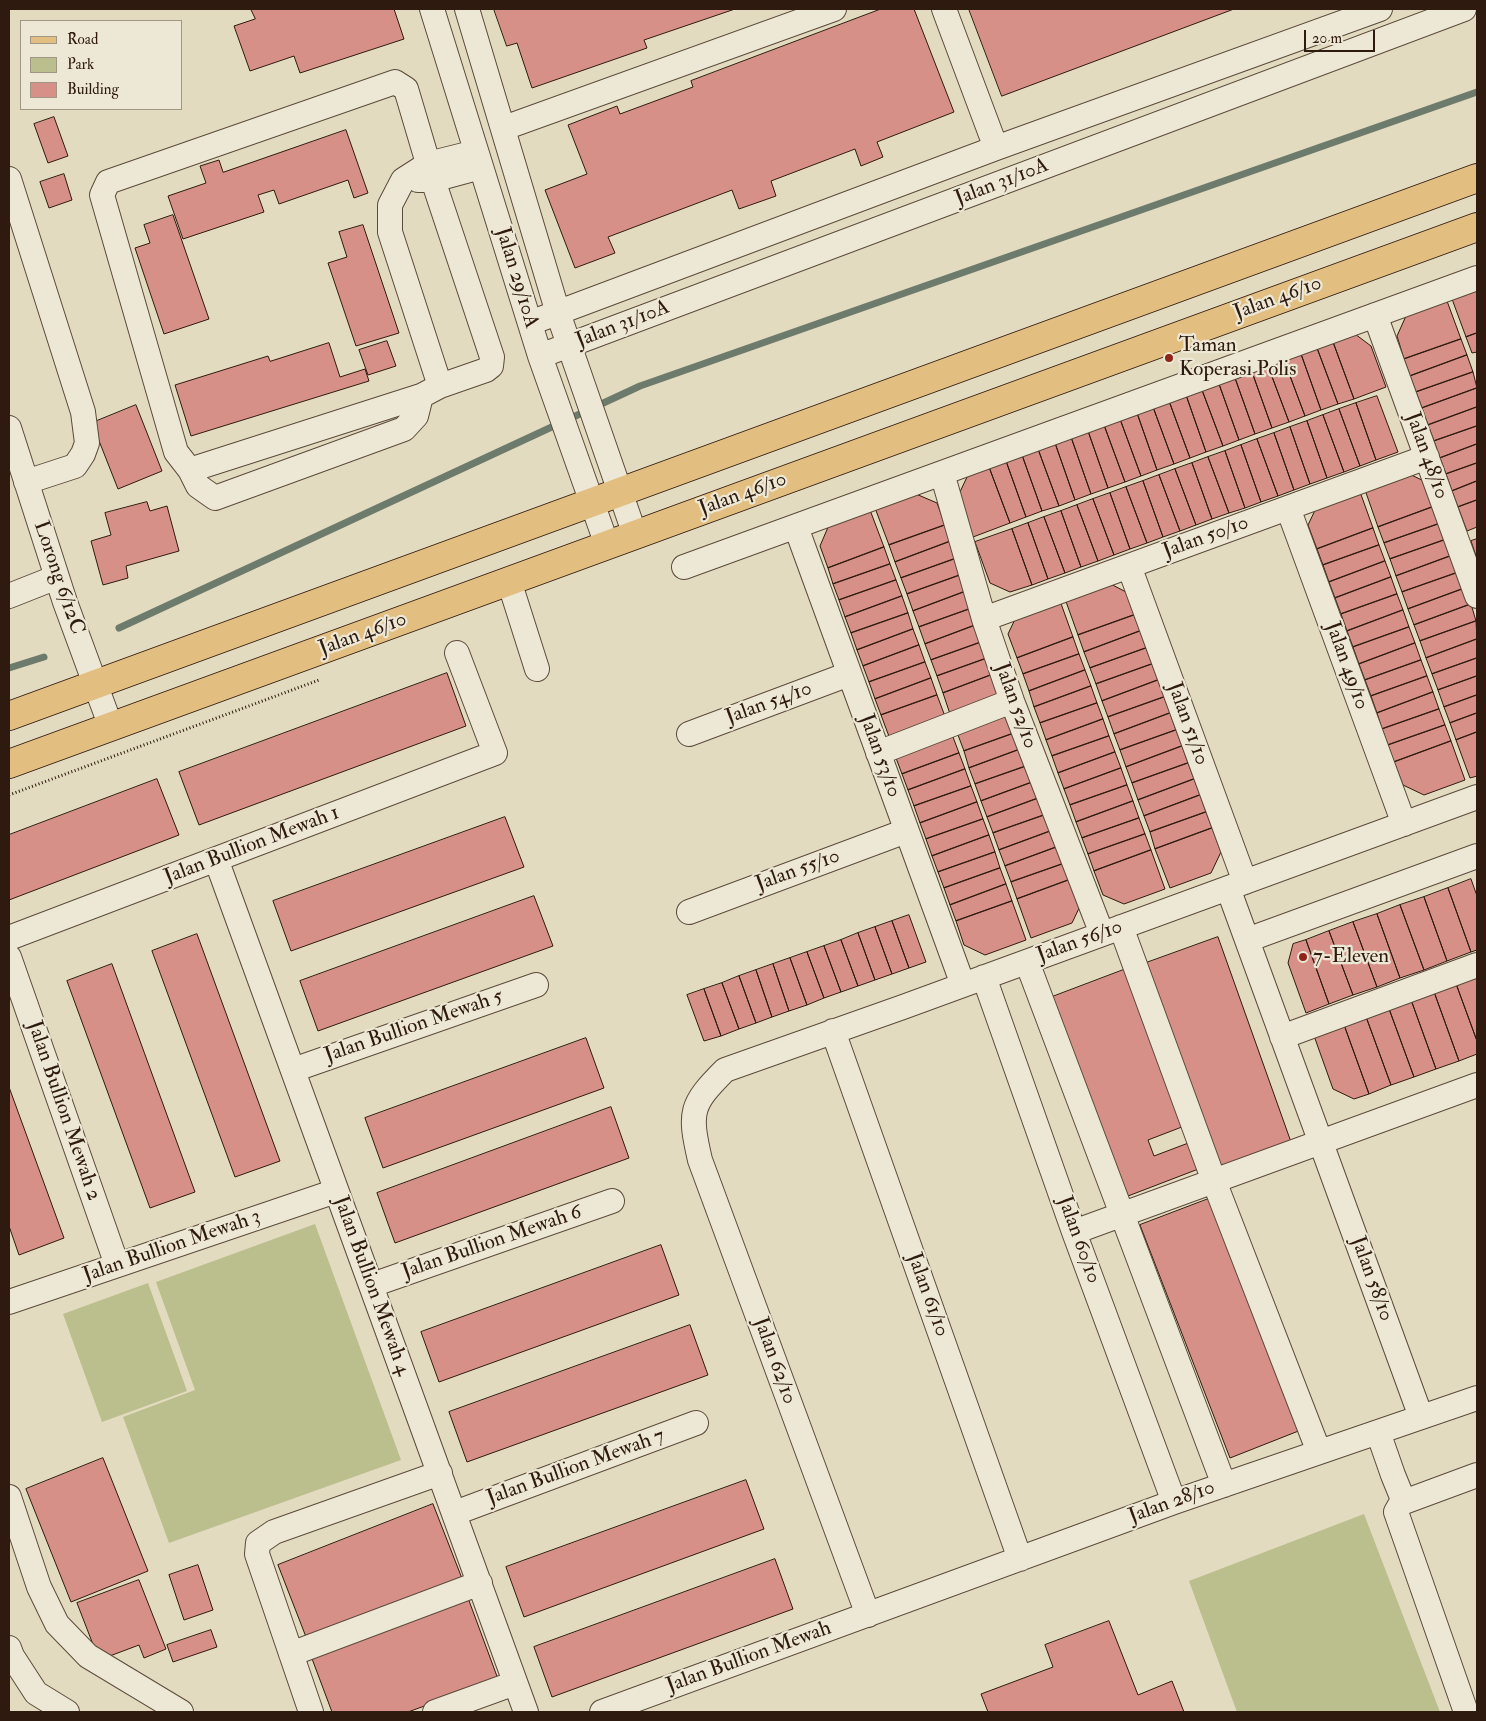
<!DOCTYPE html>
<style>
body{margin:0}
#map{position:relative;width:1486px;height:1721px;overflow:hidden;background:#e3dbbf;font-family:"IM FELL Double Pica",serif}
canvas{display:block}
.frame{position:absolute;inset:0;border:10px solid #2f1a0f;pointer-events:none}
.legend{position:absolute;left:20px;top:20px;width:162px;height:90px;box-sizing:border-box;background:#ede8d5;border:1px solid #a19686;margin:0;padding:6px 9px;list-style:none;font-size:15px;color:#2f1a0f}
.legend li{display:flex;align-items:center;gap:10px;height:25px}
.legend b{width:25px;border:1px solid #a19686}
.scale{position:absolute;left:1304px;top:30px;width:71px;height:22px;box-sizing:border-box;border:2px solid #2f1a0f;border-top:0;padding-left:6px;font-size:15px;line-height:18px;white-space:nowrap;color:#2f1a0f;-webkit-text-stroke:4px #ede8d5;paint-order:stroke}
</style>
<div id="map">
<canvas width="1486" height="1721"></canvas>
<div class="frame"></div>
<ul class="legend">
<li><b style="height:6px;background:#e2be80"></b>Road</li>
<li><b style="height:14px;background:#bbbe8d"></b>Park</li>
<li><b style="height:14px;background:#d69087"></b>Building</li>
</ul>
<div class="scale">20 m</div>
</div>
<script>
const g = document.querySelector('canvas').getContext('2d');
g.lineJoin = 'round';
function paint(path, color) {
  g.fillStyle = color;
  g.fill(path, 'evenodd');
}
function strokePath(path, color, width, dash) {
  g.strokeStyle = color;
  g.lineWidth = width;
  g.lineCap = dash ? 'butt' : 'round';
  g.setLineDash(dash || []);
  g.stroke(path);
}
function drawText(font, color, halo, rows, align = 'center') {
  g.font = font + ' "IM FELL Double Pica",serif';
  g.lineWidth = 4.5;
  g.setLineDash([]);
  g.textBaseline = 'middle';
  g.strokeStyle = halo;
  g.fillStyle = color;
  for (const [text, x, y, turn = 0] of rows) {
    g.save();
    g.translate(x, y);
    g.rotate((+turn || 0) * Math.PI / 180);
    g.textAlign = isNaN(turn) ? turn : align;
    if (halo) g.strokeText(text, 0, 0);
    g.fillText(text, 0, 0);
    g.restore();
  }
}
const green = new Path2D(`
 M315,1224L401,1460L169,1543L123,1417L195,1390L156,1282Z
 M148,1283L187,1391L102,1422L63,1314Z
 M1364,1514L1440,1712H1237L1189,1581Z`);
const stream = new Path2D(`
 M119,628L640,386L1477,92
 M9,668L44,657`);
const building = new Path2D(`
 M251,9H394L404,39L300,73L294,56L250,71L234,26L255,19Z
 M494,9H735L644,40L647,48L532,88L517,43L507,46Z
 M881,9H914L954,112L877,142L883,157L861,166L855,149L771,181L776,196L739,209L732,190L608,237L615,253L575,268L545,190L587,174L568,125L617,106L620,114L693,87L691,81Z
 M969,9H1234L1002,96Z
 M54,117L68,156L48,163L34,124Z
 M346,130L368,193L354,198L348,180L279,204L274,190L258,195L264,212L183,239L168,196L206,183L200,166L219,160L223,172Z
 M64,174L72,200L49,208L40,182Z
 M173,215L209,319L164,334L135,248L150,243L144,225Z
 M363,225L399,333L356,346L328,263L347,257L339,232Z
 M1477,290V333L1466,337L1452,299Z
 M1447,301L1461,339L1404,359L1397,336L1406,316Z
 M1477,333V352L1472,353L1466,337Z
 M1355,334L1371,346L1386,387L1354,399L1333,342Z
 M1461,339L1467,355L1410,376L1404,359Z
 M387,341L396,366L368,375L359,350Z
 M1333,342L1354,399L1338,404L1317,348Z
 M329,343L340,377L365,369L369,381L191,436L175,385L268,356L270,361Z
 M1317,348L1338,404L1321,410L1301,354Z
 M1301,354L1321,410L1305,416L1284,360Z
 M1467,355L1473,372L1416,392L1410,376Z
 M1284,360L1305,416L1289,422L1268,366Z
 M1268,366L1289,422L1272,428L1252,372Z
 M1252,372L1272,428L1255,434L1235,378Z
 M1473,372L1477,388L1422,408L1416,392Z
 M1235,378L1255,434L1239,440L1219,384Z
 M1219,384L1239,440L1223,446L1202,390Z
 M1477,388V407L1428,425L1422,408Z
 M1202,390L1223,446L1206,452L1186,395Z
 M1186,395L1206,452L1190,458L1169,401Z
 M1377,396L1398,452L1376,460L1356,403Z
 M1169,401L1190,458L1174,464L1153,407Z
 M1356,403L1376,460L1360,466L1339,409Z
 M136,405L162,471L118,489L92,423Z
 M1153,407L1174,464L1157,470L1137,413Z
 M1477,407V426L1434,441L1428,425Z
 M1339,409L1360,466L1344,472L1323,415Z
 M1137,413L1157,470L1141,476L1120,419Z
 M1323,415L1344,472L1327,478L1307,421Z
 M1120,419L1141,476L1125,482L1104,425Z
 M1307,421L1327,478L1310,484L1290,427Z
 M1104,425L1125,482L1108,488L1088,431Z
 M1477,426V444L1440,458L1434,441Z
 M1290,427L1310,484L1294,490L1274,433Z
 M1088,431L1108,488L1091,494L1071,437Z
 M1274,433L1294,490L1278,496L1257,439Z
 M1071,437L1091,494L1075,500L1055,443Z
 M1257,439L1278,496L1261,502L1241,445Z
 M1055,443L1075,500L1059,506L1038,449Z
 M1477,444V463L1446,474L1440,458Z
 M1241,445L1261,502L1245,508L1225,451Z
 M1038,449L1059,506L1042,511L1022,455Z
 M1225,451L1245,508L1229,513L1208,457Z
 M1022,455L1042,511L1026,517L1006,461Z
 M1208,457L1229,513L1212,519L1192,463Z
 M1006,461L1026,517L1010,523L989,467Z
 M1192,463L1212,519L1196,525L1175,469Z
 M1477,463V481L1452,491L1446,474Z
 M989,467L1010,523L973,537L958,496L968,475Z
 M1175,469L1196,525L1180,531L1159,475Z
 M1405,472L1426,482L1435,506L1378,527L1364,487Z
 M1159,475L1180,531L1163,537L1143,481Z
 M1143,481L1163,537L1147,543L1126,487Z
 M1477,481V500L1458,507L1452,491Z
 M1126,487L1147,543L1130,549L1110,493Z
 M1359,489L1373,528L1317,549L1308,525L1318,504Z
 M1110,493L1130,549L1114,555L1093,499Z
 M916,494L937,503L945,525L889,545L875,508Z
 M1093,499L1114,555L1098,561L1077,505Z
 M1477,500V527L1467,531L1458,507Z
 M147,502L150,511L167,506L179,551L126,566L128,578L103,585L91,541L111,535L105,513Z
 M1077,505L1098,561L1081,567L1061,511Z
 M1435,506L1441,523L1384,543L1378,527Z
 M870,510L884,547L828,568L820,546L829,525Z
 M1061,511L1081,567L1065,573L1044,517Z
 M1044,517L1065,573L1048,579L1028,523Z
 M1028,523L1048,579L1032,585L1012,529Z
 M1441,523L1447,539L1390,559L1384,543Z
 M945,525L951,541L895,562L889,545Z
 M1373,528L1379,545L1323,565L1317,549Z
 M1012,529L1032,585L1010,592L990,583L975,542Z
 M1447,539L1453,555L1396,576L1390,559Z
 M1477,539V559L1471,541Z
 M951,541L957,558L901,578L895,562Z
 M1379,545L1385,561L1329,582L1323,565Z
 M884,547L890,564L833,584L828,568Z
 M1453,555L1459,572L1402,592L1396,576Z
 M957,558L963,574L907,594L901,578Z
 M1385,561L1391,577L1335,598L1329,582Z
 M890,564L896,580L839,600L833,584Z
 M1459,572L1465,588L1408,609L1402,592Z
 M963,574L969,590L913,611L907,594Z
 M1391,577L1397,594L1341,614L1335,598Z
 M896,580L902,596L845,617L839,600Z
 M1105,581L1126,592L1134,615L1078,635L1064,596Z
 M1465,588L1471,604L1414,625L1408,609Z
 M969,590L975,607L919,627L913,611Z
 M1397,594L1403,610L1347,631L1341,614Z
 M902,596L908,613L851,633L845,617Z
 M1059,598L1073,637L1017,658L1008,634L1018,613Z
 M1471,604L1476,621L1420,641L1414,625Z
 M975,607L981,623L925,644L919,627Z
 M1403,610L1409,627L1353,647L1347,631Z
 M908,613L913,629L857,650L851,633Z
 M1134,615L1140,631L1084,652L1078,635Z
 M1476,621L1477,639L1426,658L1420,641Z
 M981,623L987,640L931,660L925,644Z
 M1409,627L1415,643L1359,664L1353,647Z
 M913,629L919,645L863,666L857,650Z
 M1140,631L1146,648L1090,668L1084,652Z
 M1073,637L1079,654L1023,674L1017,658Z
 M1477,639V658L1432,674L1426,658Z
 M987,640L993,656L937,676L931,660Z
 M1415,643L1421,660L1365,680L1359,664Z
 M919,645L925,662L869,682L863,666Z
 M1146,648L1152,664L1096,684L1090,668Z
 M1079,654L1085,670L1029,691L1023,674Z
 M993,656L999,672L943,693L937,676Z
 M1477,658V676L1438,690L1432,674Z
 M1421,660L1427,676L1371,696L1365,680Z
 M925,662L931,678L875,699L869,682Z
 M1152,664L1158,680L1102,701L1096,684Z
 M1085,670L1091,686L1034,707L1029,691Z
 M999,672L1007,696L951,717L943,693Z
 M447,673L466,726L199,825L179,772Z
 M1427,676L1433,692L1377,713L1371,696Z
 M1477,676V695L1444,707L1438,690Z
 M931,678L937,695L881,715L875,699Z
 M1158,680L1164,697L1108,717L1102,701Z
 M1091,686L1097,703L1040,723L1034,707Z
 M1433,692L1439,709L1382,729L1377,713Z
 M937,695L946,719L890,739L881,715Z
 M1477,695V713L1450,723L1444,707Z
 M1164,697L1170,713L1114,734L1108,717Z
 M1097,703L1103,719L1046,740L1040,723Z
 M1011,707L1020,731L964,751L955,727Z
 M1439,709L1445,725L1388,745L1382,729Z
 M1170,713L1176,730L1120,750L1114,734Z
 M1477,713V732L1456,740L1450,723Z
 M1103,719L1109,736L1052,756L1046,740Z
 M1445,725L1451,741L1394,762L1388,745Z
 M950,729L959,753L902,774L893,750Z
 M1176,730L1182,746L1126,767L1120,750Z
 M1020,731L1026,747L969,768L964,751Z
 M1477,732V776L1470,778L1456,740Z
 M1109,736L1115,752L1058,773L1052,756Z
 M1451,741L1465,780L1424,795L1403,785L1394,762Z
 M1182,746L1188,763L1132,783L1126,767Z
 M1026,747L1032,764L975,784L969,768Z
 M1115,752L1121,768L1064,789L1058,773Z
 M959,753L965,769L908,790L902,774Z
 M1188,763L1194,779L1138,800L1132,783Z
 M1032,764L1038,780L981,801L975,784Z
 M1121,768L1127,785L1070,805L1064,789Z
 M965,769L971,786L914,806L908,790Z
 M157,779L179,835L9,900V835Z
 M1194,779L1200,795L1144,816L1138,800Z
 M1038,780L1044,796L987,817L981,801Z
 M1127,785L1133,801L1076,822L1070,805Z
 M971,786L977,802L920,823L914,806Z
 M1200,795L1206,812L1150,832L1144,816Z
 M1044,796L1050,813L993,833L987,817Z
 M1133,801L1139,818L1082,838L1076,822Z
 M977,802L983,819L926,839L920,823Z
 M1206,812L1212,828L1155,849L1150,832Z
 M1050,813L1056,829L999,850L993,833Z
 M505,817L524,867L291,951L273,901Z
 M1139,818L1145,834L1088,854L1082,838Z
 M983,819L989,835L932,856L926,839Z
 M1212,828L1221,852L1211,873L1170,888L1155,849Z
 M1056,829L1062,845L1005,866L999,850Z
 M1145,834L1151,850L1094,871L1088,854Z
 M989,835L995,852L938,872L932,856Z
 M1062,845L1068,862L1011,882L1005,866Z
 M1151,850L1165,889L1124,904L1103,895L1094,871Z
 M995,852L1000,868L944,888L938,872Z
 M1068,862L1074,878L1017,899L1011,882Z
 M1000,868L1006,884L950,905L944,888Z
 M1074,878L1082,902L1072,923L1031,938L1017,899Z
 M1471,879L1477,896V950L1471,952L1448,888Z
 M1006,884L1012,901L956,921L950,905Z
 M1448,888L1471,952L1447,961L1424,897Z
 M534,896L553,946L318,1031L300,981Z
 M1424,897L1447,961L1424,970L1400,905Z
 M1012,901L1026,940L985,955L964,945L956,921Z
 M1400,905L1424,970L1400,978L1377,914Z
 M1377,914L1400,978L1377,987L1353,922Z
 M909,915L926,962L909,968L892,921Z
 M892,921L909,968L892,974L875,927Z
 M1353,922L1377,987L1353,995L1329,931Z
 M875,927L892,974L875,980L858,933Z
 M1329,931L1353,995L1329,1004L1306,940Z
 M858,933L875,980L858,986L841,940Z
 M197,934L280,1161L235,1177L152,951Z
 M1218,937L1291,1142L1219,1168L1146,963Z
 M841,940L858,986L841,992L824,946Z
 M1306,940L1329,1004L1306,1013L1288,963L1293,944Z
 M824,946L841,992L824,998L807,952Z
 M807,952L824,998L807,1005L790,958Z
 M790,958L807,1005L789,1011L773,964Z
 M112,964L195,1192L150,1208L67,981Z
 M773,964L789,1011L772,1017L756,970Z
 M1126,969L1187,1125L1148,1140L1154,1156L1191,1142L1201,1168L1128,1196L1052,997Z
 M756,970L772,1017L756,1023L739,976Z
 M1477,973V1041L1455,981Z
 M739,976L756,1023L739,1029L722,983Z
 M1455,981L1477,1041V1054L1459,1061L1433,989Z
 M722,983L739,1029L721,1036L704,989Z
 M704,989L721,1036L704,1041L687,995Z
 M1433,989L1459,1061L1436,1069L1410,997Z
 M1410,997L1436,1069L1414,1077L1388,1006Z
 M1388,1006L1414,1077L1391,1085L1365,1014Z
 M1365,1014L1391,1085L1369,1094L1343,1022Z
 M1343,1022L1369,1094L1354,1099L1333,1089L1313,1033Z
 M586,1038L604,1088L383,1168L365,1118Z
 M9,1087L64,1238L19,1255L9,1226Z
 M611,1107L629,1158L395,1243L377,1193Z
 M1211,1198L1301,1430L1230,1458L1140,1225Z
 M661,1245L679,1295L439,1382L421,1332Z
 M690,1325L708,1375L467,1462L449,1412Z
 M103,1458L148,1571L71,1602L26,1489Z
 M746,1480L764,1529L524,1617L506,1567Z
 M433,1504L463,1581L308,1642L278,1565Z
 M775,1559L793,1609L552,1697L534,1647Z
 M198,1565L213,1610L184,1620L169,1575Z
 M139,1580L166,1649L144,1658L139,1645L99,1660L77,1603Z
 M468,1598L498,1679L408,1712H332L311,1656Z
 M1109,1621L1138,1695L1172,1681L1184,1712H988L981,1694L1053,1667L1045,1645Z
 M211,1630L217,1647L173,1662L167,1645Z`);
const path = new Path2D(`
 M9,795L319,680`);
const minor = new Path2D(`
 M432,9L540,356L607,545
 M467,9L558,313L635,535
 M944,9L996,148
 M504,128L834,9
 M9,179L83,412L87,443L83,454L75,466L26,482
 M418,180H433L481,167
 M1375,315L1477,596
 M530,323L996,148L1380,9
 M540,356L1464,9
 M440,386L390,232V205L403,180L428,164L476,152
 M9,428L65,602L111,727
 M190,470L421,396L440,386L486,370L491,366L492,357L433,180L406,89L395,82L108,182L102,195L176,452L190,470L198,486L215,498L404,429L416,416L421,396
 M942,473L984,619L1012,701L1102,934
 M1288,508L1404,824
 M796,527L963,985
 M1129,566L1245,882
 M684,567L1477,278
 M509,581L537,669
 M9,596L57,577
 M984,619L1427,457
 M689,734L849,674
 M878,753L1012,701
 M216,859L526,1712
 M1228,888L1421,1417
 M689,912L906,831
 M1121,927L1214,1181L1319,1452
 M9,938L495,753L457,653
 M1247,940L1477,856
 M9,957L117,1265
 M1027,962L1224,1485
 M984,977L1074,1232L1174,1502
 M833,1031L1020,1559
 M1282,1037L1477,965
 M293,1070L536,985
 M1074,1232L1477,1085
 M372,1285L612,1201
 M9,1302L336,1191
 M1378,1432L1393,1475L1404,1502L1477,1475
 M9,1497L39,1587L57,1624L88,1656L181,1712
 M1404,1502L1400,1505L1396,1512L1466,1712
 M455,1513L696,1423
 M868,1615L700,1160C689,1112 690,1105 725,1070L903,1007L1477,797
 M9,1648L12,1656L36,1693L67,1712
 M291,1654L480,1583
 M311,1712L257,1554L258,1543L274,1532L440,1473
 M435,1712L515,1683
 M602,1712L1174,1502L1477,1398`);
const major = new Path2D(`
 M9,716L1477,178
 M9,764L1477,227`);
const markers = [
 [1169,358,5,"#8f2418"],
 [1303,957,5,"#8f2418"]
];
const streetNames = [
 ["Jalan 31/10A",1002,183,-21],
 ["Jalan 29/10A",516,278,73],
 ["Jalan 46/10",1278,299,-20],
 ["Jalan 31/10A",623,325,-21],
 ["Jalan 48/10",1426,456,70],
 ["Jalan 46/10",743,495,-20],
 ["Jalan 50/10",1206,538,-20],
 ["Lorong 6/12C",58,578,71],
 ["Jalan 46/10",363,635,-20],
 ["Jalan 49/10",1346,666,70],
 ["Jalan 54/10",769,704,-20],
 ["Jalan 52/10",1015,706,70],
 ["Jalan 51/10",1187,724,70],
 ["Jalan 53/10",879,756,70],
 ["Jalan Bullion Mewah 1",252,846,-21],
 ["Jalan 55/10",798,871,-20],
 ["Jalan 56/10",1080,942,-20],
 ["Jalan Bullion Mewah 5",414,1027,-19],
 ["Jalan Bullion Mewah 2",63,1111,71],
 ["Jalan 60/10",1078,1240,70],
 ["Jalan Bullion Mewah 6",492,1243,-19],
 ["Jalan Bullion Mewah 3",172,1247,-19],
 ["Jalan 58/10",1371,1279,70],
 ["Jalan Bullion Mewah 4",371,1286,70],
 ["Jalan 61/10",927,1295,70],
 ["Jalan 62/10",774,1361,70],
 ["Jalan Bullion Mewah 7",576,1468,-20],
 ["Jalan 28/10",1172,1503,-20],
 ["Jalan Bullion Mewah",749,1658,-20]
];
const poiNames = [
 ["Taman",1179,346],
 ["Koperasi Polis",1179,370],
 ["7-Eleven",1313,957]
];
paint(green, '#bbbe8d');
strokePath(stream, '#6d7b6d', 7);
paint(building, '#d69087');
strokePath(building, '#2f1a0f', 1);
strokePath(minor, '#5c4a3b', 26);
strokePath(major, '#2f1a0f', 30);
strokePath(path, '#2f1a0f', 3, [1, 2.5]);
strokePath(minor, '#ede8d5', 24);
strokePath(major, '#e2be80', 28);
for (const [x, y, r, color] of markers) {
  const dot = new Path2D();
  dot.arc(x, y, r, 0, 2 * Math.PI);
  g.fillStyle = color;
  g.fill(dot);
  strokePath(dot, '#ede8d5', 2);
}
drawText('21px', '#2f1a0f', '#ede8d5', streetNames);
drawText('21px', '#2f1a0f', '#ede8d5', poiNames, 'left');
</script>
